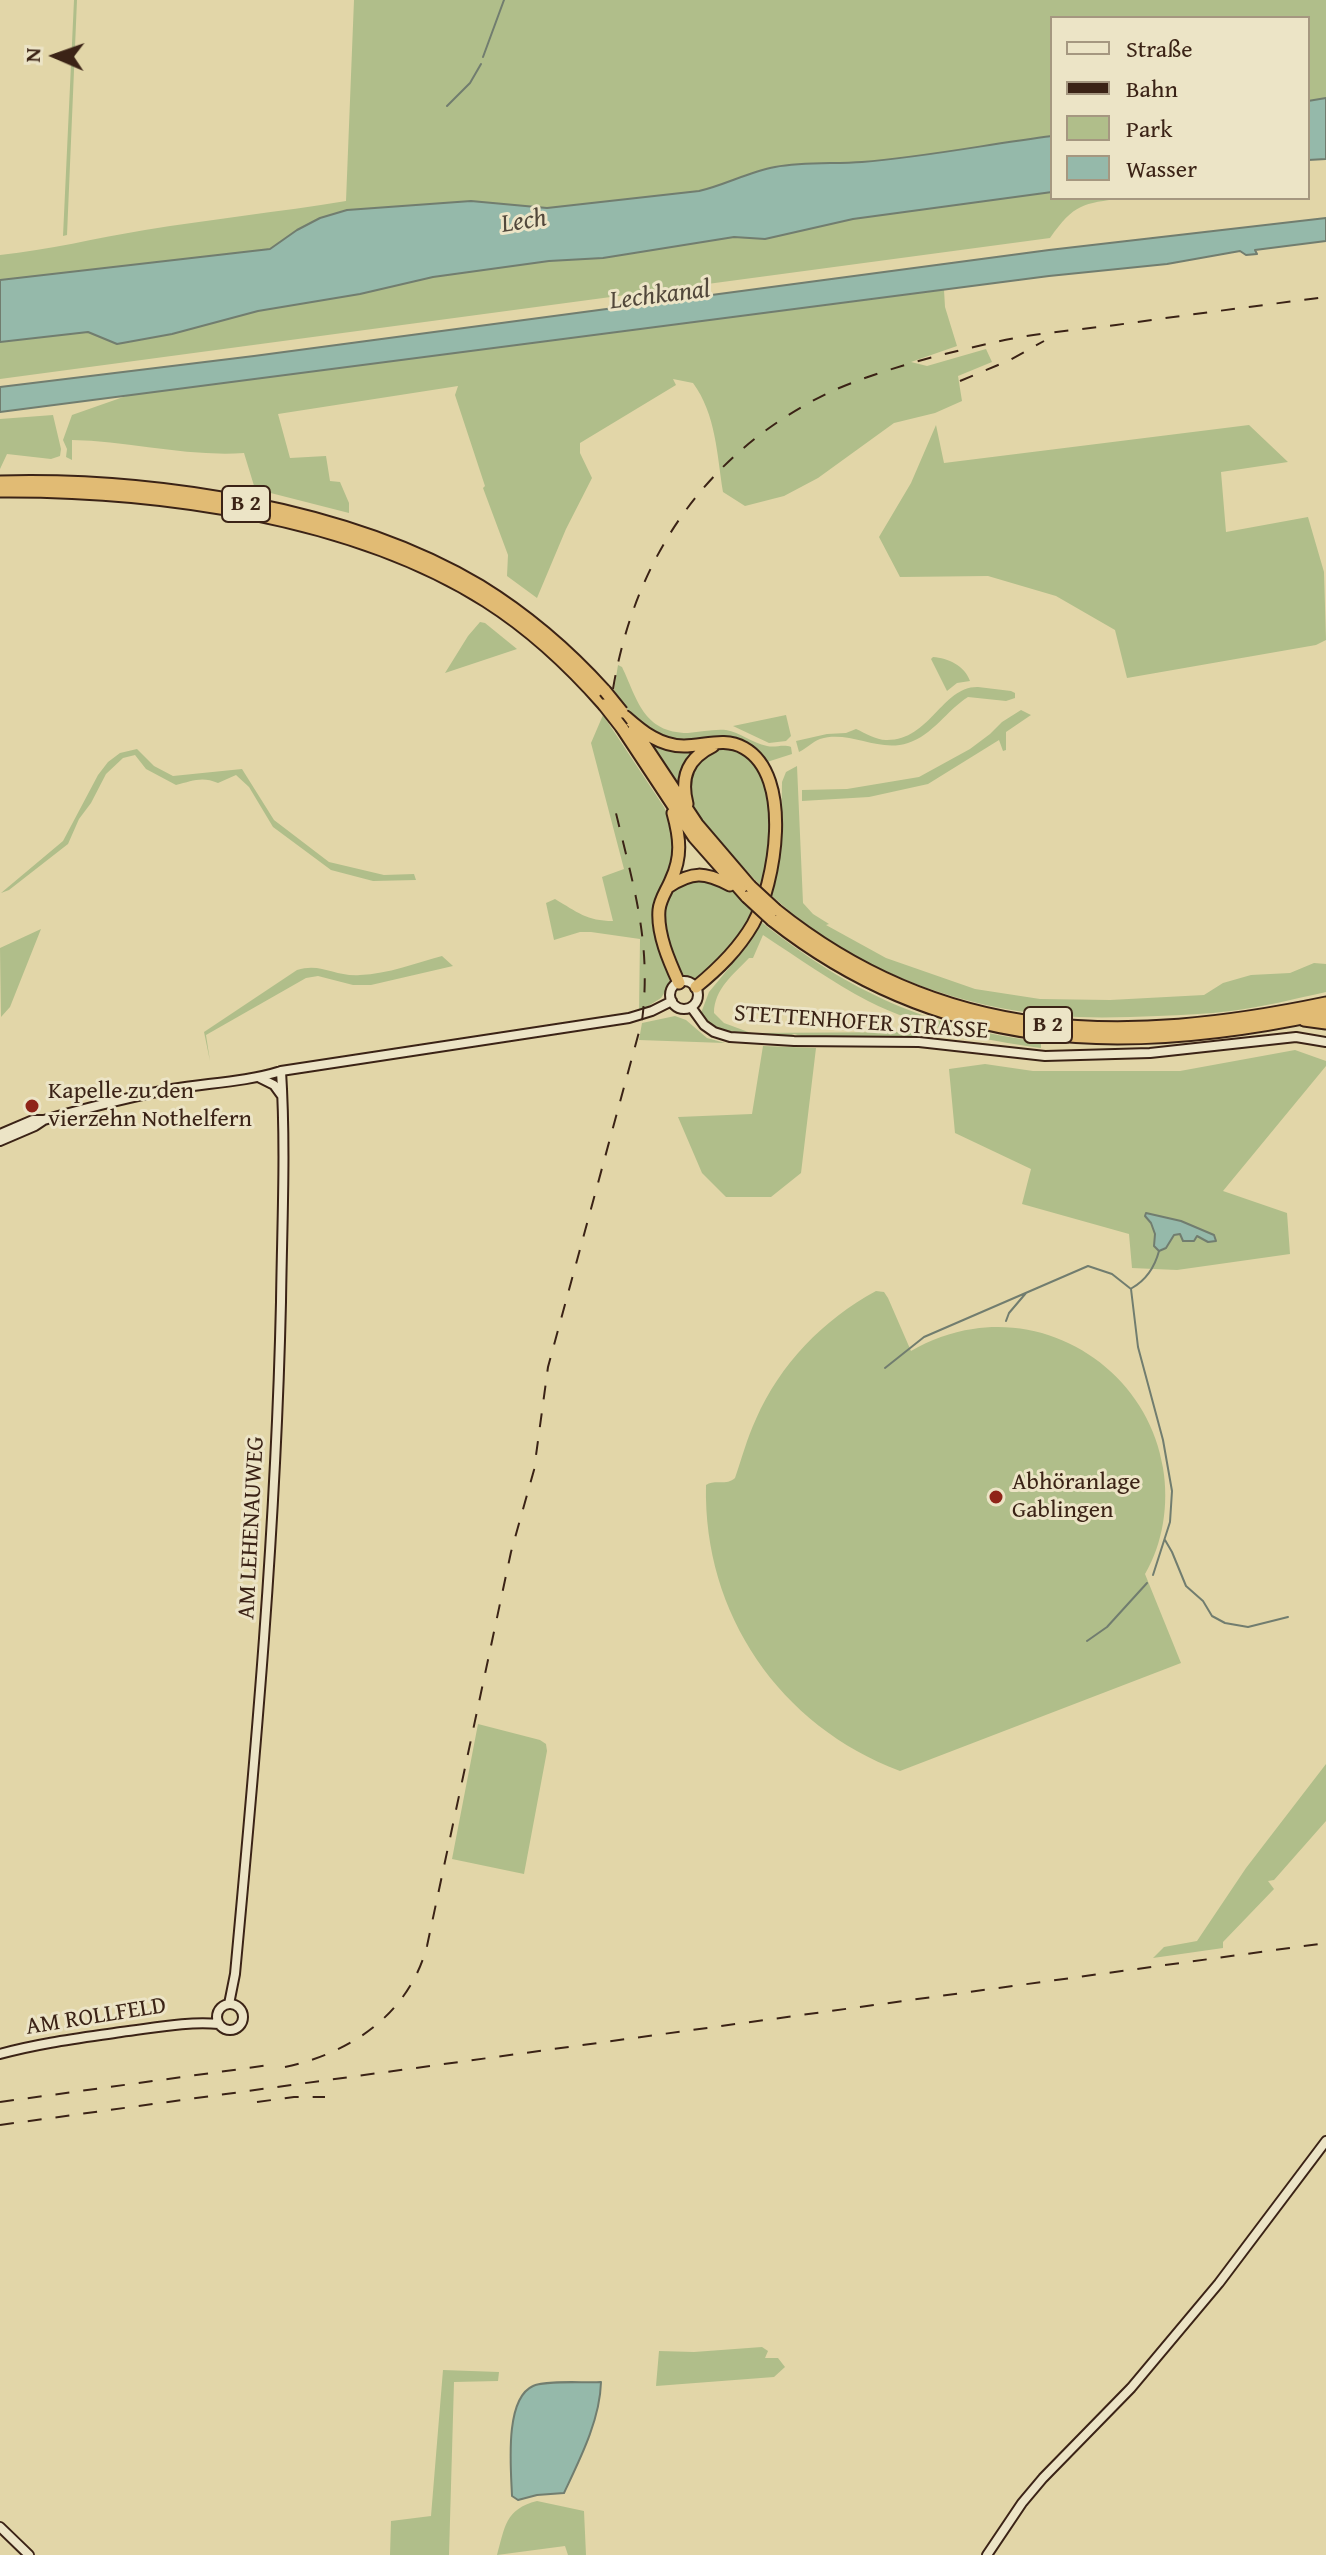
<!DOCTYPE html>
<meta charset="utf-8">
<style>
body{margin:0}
#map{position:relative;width:1326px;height:2555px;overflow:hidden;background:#e2d6a8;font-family:"Gentium Book Plus",serif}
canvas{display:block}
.legend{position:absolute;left:1050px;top:16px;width:260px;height:184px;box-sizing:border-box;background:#ece4c6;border:2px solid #a59780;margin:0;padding:10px 14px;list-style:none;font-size:24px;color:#3b2316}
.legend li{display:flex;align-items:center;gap:16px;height:40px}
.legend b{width:40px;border:2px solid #a59780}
.north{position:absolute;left:16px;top:16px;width:80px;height:80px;-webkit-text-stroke:6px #ece4c6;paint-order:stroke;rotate:272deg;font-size:22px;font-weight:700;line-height:32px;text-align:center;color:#3b2316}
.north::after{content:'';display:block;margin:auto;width:28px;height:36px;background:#3b2316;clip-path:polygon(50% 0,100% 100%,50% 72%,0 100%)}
</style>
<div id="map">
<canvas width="1326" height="2555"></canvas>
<ul class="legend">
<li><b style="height:10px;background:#ece4c6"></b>Straße</li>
<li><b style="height:10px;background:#3b2316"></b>Bahn</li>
<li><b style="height:22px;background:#b0be8a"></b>Park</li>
<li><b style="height:22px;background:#95b9aa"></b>Wasser</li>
</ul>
<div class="north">N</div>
</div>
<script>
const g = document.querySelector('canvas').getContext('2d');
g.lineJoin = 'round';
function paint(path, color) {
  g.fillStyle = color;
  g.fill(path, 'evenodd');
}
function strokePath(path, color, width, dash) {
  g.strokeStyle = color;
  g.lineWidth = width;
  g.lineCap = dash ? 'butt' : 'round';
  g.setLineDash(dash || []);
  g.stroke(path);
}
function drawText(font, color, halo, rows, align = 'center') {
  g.font = font + ' "Gentium Book Plus",serif';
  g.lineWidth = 6;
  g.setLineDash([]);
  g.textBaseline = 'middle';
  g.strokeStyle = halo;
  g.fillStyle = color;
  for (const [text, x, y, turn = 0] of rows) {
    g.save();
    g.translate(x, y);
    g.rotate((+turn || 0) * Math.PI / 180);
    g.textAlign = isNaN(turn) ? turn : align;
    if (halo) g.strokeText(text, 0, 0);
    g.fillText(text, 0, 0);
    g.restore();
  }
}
const green = new Path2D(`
 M74,0H77L67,235L63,236Z
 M354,0H1326V98L1308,101V18H1052V136C989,144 925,157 862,162C833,164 804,162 775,167C748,172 725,185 699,191L547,208L471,201L347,210L320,218L297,230L270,249L0,280V255C49,250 96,238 145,230C212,219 279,212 346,201Z
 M1052,192V198H1123C1082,204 1075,203 1050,238L0,379V342L88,332L117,344L172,334L258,311L360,294L433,277L549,261L603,258L734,237L765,239L853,219Z
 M944,290L945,307L957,346L911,362L927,366L986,349L992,362L958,376L962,401L935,413L894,423L818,478L784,496L745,506L723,492C717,455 716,414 693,383L673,379L676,385L580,443V453L592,478L566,529L537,598L507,576L508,555L483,488L485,486L455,395L458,386L278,414L290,458L326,456L330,481L340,482L349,503V513L255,489L244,453C187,457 129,441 72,440V460L66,457L67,449L63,440L72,415L129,395Z
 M53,415L61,449L60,456L51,459L7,454L0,469V419Z
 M936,425L944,463L1249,425L1288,462L1221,472L1226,532L1308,517L1324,572L1326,640L1316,645L1127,678L1115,630L1056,596L988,576L900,577L879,537L911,483Z
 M480,622L485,623L517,649L445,673L468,636Z
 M933,657C948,658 965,666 970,681L957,683L947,691L931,659Z
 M618,665L622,667C637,698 643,733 688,733C701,732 713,729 726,730C740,732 752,743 767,746C775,748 783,744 791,747L792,754L767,762L749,746C726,745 681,749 661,739C641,729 627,709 614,690Z
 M978,687L1011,691L1015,693V698L1006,701L968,697C947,710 933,735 908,743C878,753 850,730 820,739C812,742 807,748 799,752L796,741L827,734L846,733L856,729C865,733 876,740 886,740C930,741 942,686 978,687Z
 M1021,710L1031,715L1006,732V750L1003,751L999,740L928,784L869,797L802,801V790L847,789L919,777L970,749L990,734L1002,722Z
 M603,715L664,807L672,825L675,845L671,871L660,889L655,907L670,984L661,998L639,1012L640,939L591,932H580L554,940L546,903L555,899C577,912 587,921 613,921L602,877L624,869L591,743Z
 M786,715L791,736L786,741L769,743L733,726Z
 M645,736L708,745L682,791Z
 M722,748C785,750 771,848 763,888L715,838L694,808L690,800V769L713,750Z
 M137,749L154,766L173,776L242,769L274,820L329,862L384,875L414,874L416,880L373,881L331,870L273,827L249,787L236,775L218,783C202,776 192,781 176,785L146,769L135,755L123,758L106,774L91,803L79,819L68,844L9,890L1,893L63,841L98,775L108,762L120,753Z
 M797,766L803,903L813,914L829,924L826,925L886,958L975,989L1040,999L1110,1000L1204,995L1223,983L1251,975L1290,973L1314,963L1326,964V992C1294,999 1263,1007 1231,1011C1207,1014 1182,1015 1158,1016C1132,1017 1105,1018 1079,1017C968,1013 852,971 770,894L781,852L782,782L786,772Z
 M704,876L728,887L754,912C743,934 716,975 691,979C665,968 651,898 679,883C686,879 697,878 704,876Z
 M760,921C852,994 925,1026 1041,1042V1048C982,1040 922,1028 868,1001C832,982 798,958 763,935L753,958H749C734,974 714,989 714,1013L724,1023L751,1033L922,1032L918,1035L920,1038H809L794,1034L787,1037C756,1035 721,1042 701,1013L709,992L748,945Z
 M41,929L10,1007L1,1017L0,948Z
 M442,956L453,966L371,985H353L318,976L306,978L206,1035L210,1061L204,1032L297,970C321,962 335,977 360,975C388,974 416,963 442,956Z
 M675,1016L686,1020L707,1038L725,1043L639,1040L642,1023Z
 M763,1046L816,1048L801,1173L771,1197H726L702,1173L678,1117L752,1114Z
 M1295,1050L1326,1061V1066L1223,1191L1287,1213L1290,1254L1177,1270L1132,1268L1129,1234L1022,1204L1031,1169L955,1133L949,1069L985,1064L1033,1071H1180Z
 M876,1291L884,1292L888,1298L911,1351C930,1340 951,1332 973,1329C1063,1315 1149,1379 1163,1468C1169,1504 1163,1543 1145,1574L1181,1663L900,1771C780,1726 703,1614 706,1485C714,1479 727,1486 735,1478C742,1458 747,1438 756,1419C780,1364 823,1320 876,1291Z
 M478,1724L540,1740L546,1744L547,1751L524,1874L452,1859Z
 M1326,1764V1821L1274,1880L1268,1881L1274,1889L1223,1942V1948L1153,1958L1164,1947L1197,1941L1246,1868Z
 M762,2347L768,2351L765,2358H778L785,2367L774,2377L656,2386L659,2351L694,2352Z
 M443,2370L499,2372L498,2381L454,2382L449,2555H390L391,2521L431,2516Z
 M537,2501L584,2511L586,2555H568L565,2546L497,2555C505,2527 505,2509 537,2501Z`);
const water = new Path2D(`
 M1326,98V159L1308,160V101Z
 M1052,136V192L853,219L765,239L734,237L603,258L549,261L433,277L360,294L258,311L172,334L117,344L88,332L0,342V280L270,249L297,230L320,218L347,210L471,201L547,208L699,191C725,185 748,172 775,167C804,162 833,164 862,162C925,157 989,144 1052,136Z
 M1326,218V241L1255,250L1257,254L1246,255L1240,251L1167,264L1049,276L0,412V387L254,356L1049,250Z
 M1146,1213L1181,1221L1214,1235L1216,1241L1208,1242L1197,1236L1194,1241H1183L1180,1234L1174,1235L1166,1248L1159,1251L1154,1246L1155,1234L1151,1223L1145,1216Z
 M601,2382C600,2420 580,2459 564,2493L537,2495L518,2500L512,2496C511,2469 504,2399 533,2386C545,2380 585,2383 601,2382Z`);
const stream = new Path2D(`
 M483,57L504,0
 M447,106L470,83L481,64
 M1132,1288C1146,1280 1155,1266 1159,1251
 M1006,1321L1009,1313L1026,1293
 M885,1368L924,1337L1088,1266L1112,1274L1131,1289L1138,1347L1163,1440L1172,1491L1170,1522L1153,1575
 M1165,1540L1172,1552L1186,1586L1203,1601L1212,1616L1225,1623L1248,1627L1288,1617
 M1087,1641L1107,1627L1147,1583`);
const secondary = new Path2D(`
 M670 995a14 14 0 1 1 28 0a14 14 0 1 1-28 0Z
 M691,1007L704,1025L714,1032L730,1037L794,1041L919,1042L1045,1056L1150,1053L1296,1037L1326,1042
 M260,1078L274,1085L282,1096
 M0,1134L33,1120H44C87,1108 128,1097 172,1089C208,1083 246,1082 281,1071L629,1018L652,1011L672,1001
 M0,1141L35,1126L44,1120
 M217 2017a13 13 0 1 1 26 0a13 13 0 1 1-26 0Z
 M229,2004L235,1974C256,1750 276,1527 281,1302C282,1225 286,1148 281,1071
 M0,2054C40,2043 81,2038 121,2032C154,2028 187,2021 219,2024
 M0,2527L29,2555
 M987,2555L1022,2503L1043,2478L1131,2388L1219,2283L1326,2141`);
const highway = new Path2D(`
 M0,482C152,478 348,507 480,586C527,615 568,650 605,691
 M0,491C156,490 352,516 486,601C530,629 569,665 604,705
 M626,717C643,732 660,746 684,746C704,746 725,737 744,748C794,776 775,884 753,924C738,950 718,969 696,987
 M622,728L694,837L747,897
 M634,729L697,824L750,886
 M687,804C680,777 688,758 713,746
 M673,813C680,838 682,857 671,880C667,890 660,899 659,910C657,934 669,961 679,983
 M668,887C693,871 704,872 730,885
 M776,910C944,1045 1125,1045 1326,1003
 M772,920C941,1053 1124,1057 1326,1013
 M1304,1020L1326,1023`);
const rail = new Path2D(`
 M960,381L1010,360L1044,341
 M613,689C635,557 707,452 828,393C875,371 945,353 996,342C1035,333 1076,330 1116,325C1186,315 1256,306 1326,297
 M285,2067C351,2053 409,2014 427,1946L511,1552L534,1470L548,1367L642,1021C652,942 633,885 615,809
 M0,2102L277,2064
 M257,2102L294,2097H325
 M0,2125L1326,1943`);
const highwayBridge = new Path2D(`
 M605,691L622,712
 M604,705L622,728
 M750,886L776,910
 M747,897L772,920`);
const markers = [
 [32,1106,8,"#8f2418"],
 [996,1497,8,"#8f2418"]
];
const shields = [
 [246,504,48],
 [1048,1025,48]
];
const shieldNames = [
 ["B 2",246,504],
 ["B 2",1048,1025]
];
const streetNames = [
 ["STETTENHOFER STRASSE",861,1023,4],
 ["AM LEHENAUWEG",252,1528,-87],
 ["AM ROLLFELD",96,2017,-9]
];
const poiNames = [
 ["Kapelle zu den",48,1092],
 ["vierzehn Nothelfern",48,1120],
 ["Abhöranlage",1012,1483],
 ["Gablingen",1012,1511]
];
const waterNames = [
 ["Lech",524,222,-9],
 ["Lechkanal",660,296,-7]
];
paint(green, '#b0be8a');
paint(water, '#95b9aa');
strokePath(water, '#717d6f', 2);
strokePath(stream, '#717d6f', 2);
strokePath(secondary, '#3b2316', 12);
strokePath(highway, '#3b2316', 15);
strokePath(secondary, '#ece4c6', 8);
strokePath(highway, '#e1bb74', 11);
strokePath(rail, '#3b2316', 2, [14, 14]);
strokePath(highwayBridge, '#3b2316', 15, []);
strokePath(highwayBridge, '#e1bb74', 11);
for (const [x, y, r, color] of markers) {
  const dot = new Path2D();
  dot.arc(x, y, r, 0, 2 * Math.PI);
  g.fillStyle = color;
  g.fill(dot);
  strokePath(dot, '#ece4c6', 3);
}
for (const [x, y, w] of shields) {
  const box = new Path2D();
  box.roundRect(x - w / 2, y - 18, w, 36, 6);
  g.fillStyle = '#ece4c6';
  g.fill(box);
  strokePath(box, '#3b2316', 2);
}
drawText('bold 22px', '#3b2316', null, shieldNames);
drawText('24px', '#3b2316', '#ece4c6', streetNames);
drawText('24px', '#3b2316', '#ece4c6', poiNames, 'left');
drawText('italic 26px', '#52483b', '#ece4c6', waterNames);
</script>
